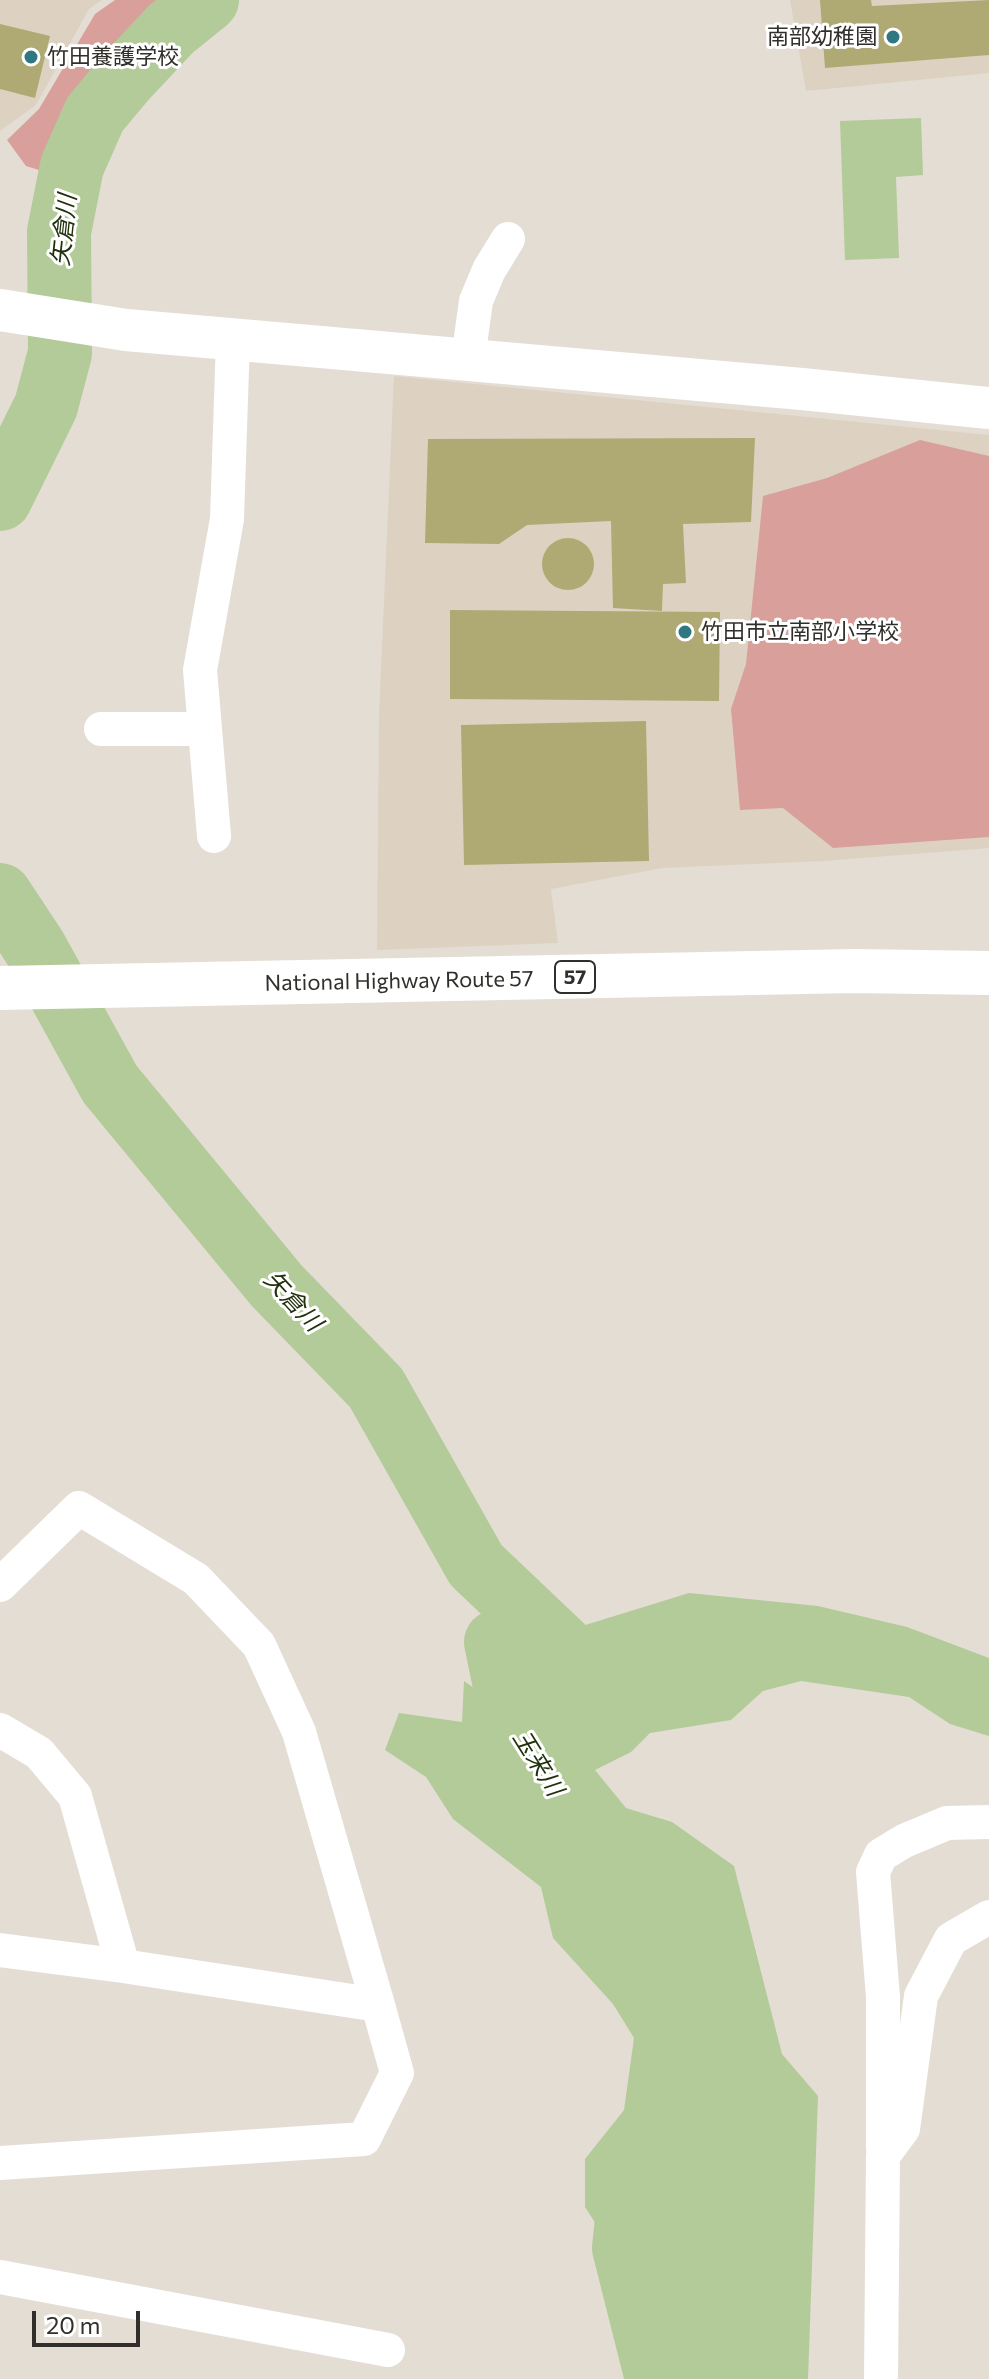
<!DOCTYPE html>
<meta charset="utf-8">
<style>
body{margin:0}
#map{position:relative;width:989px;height:2379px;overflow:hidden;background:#e4ddd4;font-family:Commissioner,sans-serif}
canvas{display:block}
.scale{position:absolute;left:32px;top:2311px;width:108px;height:36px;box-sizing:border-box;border:4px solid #312f2b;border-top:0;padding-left:10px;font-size:24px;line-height:28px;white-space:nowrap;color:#312f2b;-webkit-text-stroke:6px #fff;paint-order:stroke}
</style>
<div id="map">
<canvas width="989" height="2379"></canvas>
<div class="scale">20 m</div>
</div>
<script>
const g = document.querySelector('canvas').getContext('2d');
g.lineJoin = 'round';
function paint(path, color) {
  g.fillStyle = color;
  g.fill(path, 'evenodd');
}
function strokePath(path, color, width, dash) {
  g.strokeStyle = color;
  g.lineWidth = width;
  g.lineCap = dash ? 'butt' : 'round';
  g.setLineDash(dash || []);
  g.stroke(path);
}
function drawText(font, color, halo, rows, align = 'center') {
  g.font = font + ' Commissioner,"Noto Sans JP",sans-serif';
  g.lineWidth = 6;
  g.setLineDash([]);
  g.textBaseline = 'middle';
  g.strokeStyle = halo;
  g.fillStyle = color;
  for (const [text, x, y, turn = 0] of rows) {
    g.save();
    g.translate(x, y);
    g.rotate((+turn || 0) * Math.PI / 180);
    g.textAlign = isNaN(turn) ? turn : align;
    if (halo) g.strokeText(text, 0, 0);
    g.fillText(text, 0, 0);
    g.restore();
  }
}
const built = new Path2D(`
 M0,0H102L89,9L36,105L0,131Z
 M790,0H989V73L806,91Z
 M394,376L989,435V848L824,861L662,868L551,889L558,943L377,950L379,714Z`);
const green = new Path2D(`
 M115,0H179L83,101L62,138L55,175L26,166L7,140L39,109L95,14Z
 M920,440L989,456V837L833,848L783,808L740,810L731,709L746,664L763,496L827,478Z`);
const water = new Path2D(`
 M921,118L923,175L896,177L899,258L845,260L840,121Z
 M689,1593L818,1606L907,1627L989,1658V1736L950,1724L909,1697L801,1681L763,1691L731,1720L650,1733L631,1752L595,1770L626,1808L672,1822L734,1866L782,2054L818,2096L808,2379H669L646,2315L656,2250L610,2246L585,2207V2159L624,2110L634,2038L613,2004L553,1938L541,1887L453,1819L426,1777L385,1750L399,1713L462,1722L464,1681L491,1700L513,1674L569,1630Z`);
const river = new Path2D(`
 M0,499L46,406L60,353L59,232L72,166L95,114L126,77L171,29L207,0
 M0,895L35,948L110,1084L277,1286L376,1388L476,1565L577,1661
 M536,1765L515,1734L496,1642L606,1688L614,1686
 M633,2161L624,2248L657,2379`);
const building = new Path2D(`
 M820,0H871L872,6L989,0V55L825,68Z
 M0,24L50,36L35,98L0,89Z
 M755,438L751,522L683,524L686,583L663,584L662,611L613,608L611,521L527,525L499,544L425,543L428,439Z
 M542 564a26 26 0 1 1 52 0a26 26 0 1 1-52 0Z
 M450,610L720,612L719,701L450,699Z
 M646,721L649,861L464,865L461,725Z`);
const minor = new Path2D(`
 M468,359L476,301L489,270L508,239
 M101,729H205
 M214,836L200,670L227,519L233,339
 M0,1585L79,1508L196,1579L259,1645L299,1732L378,2005L123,1966L75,1796L39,1753L0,1730
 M0,1950L123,1966
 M883,2148V1997L873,1872L881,1855L904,1841L947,1823L989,1822
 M0,2163L364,2139L397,2073L378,2005
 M0,2277L388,2350
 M881,2379L883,2156L903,2129L921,1996L951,1939L989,1917`);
const tertiary = new Path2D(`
 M0,310L126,330L802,389L989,408`);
const trunk = new Path2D(`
 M0,988L855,971L989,973`);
const markers = [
 [893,37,8,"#2f7781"],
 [31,57,8,"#2f7781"],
 [685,632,8,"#2f7781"]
];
const shields = [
 [575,977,40]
];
const shieldNames = [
 ["57",575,977]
];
const poiNames = [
 ["南部幼稚園",877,37,"right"],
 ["竹田養護学校",47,57],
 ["竹田市立南部小学校",701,632]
];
const streetNames = [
 ["National Highway Route 57",399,981,-1]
];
const waterNames = [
 ["矢倉川",64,230,-84],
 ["矢倉川",293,1301,47],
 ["玉来川",538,1763,58]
];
paint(built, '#ddd2c2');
paint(green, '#d89f9b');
paint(water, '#b3cb99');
strokePath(river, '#b3cb99', 64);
paint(building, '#afa974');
strokePath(minor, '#fff', 34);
strokePath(tertiary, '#fff', 42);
strokePath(trunk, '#fff', 44);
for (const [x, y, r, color] of markers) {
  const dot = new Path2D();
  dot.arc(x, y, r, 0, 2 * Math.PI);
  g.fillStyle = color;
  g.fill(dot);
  strokePath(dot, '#fff', 3);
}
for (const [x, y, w] of shields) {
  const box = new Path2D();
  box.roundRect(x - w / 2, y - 16, w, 32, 6);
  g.fillStyle = '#fff';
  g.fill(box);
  strokePath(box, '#312f2b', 2);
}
drawText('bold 20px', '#312f2b', null, shieldNames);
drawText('22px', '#312f2b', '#fff', poiNames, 'left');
drawText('22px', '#312f2b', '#fff', streetNames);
drawText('italic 24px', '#22310d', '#fff', waterNames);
</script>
